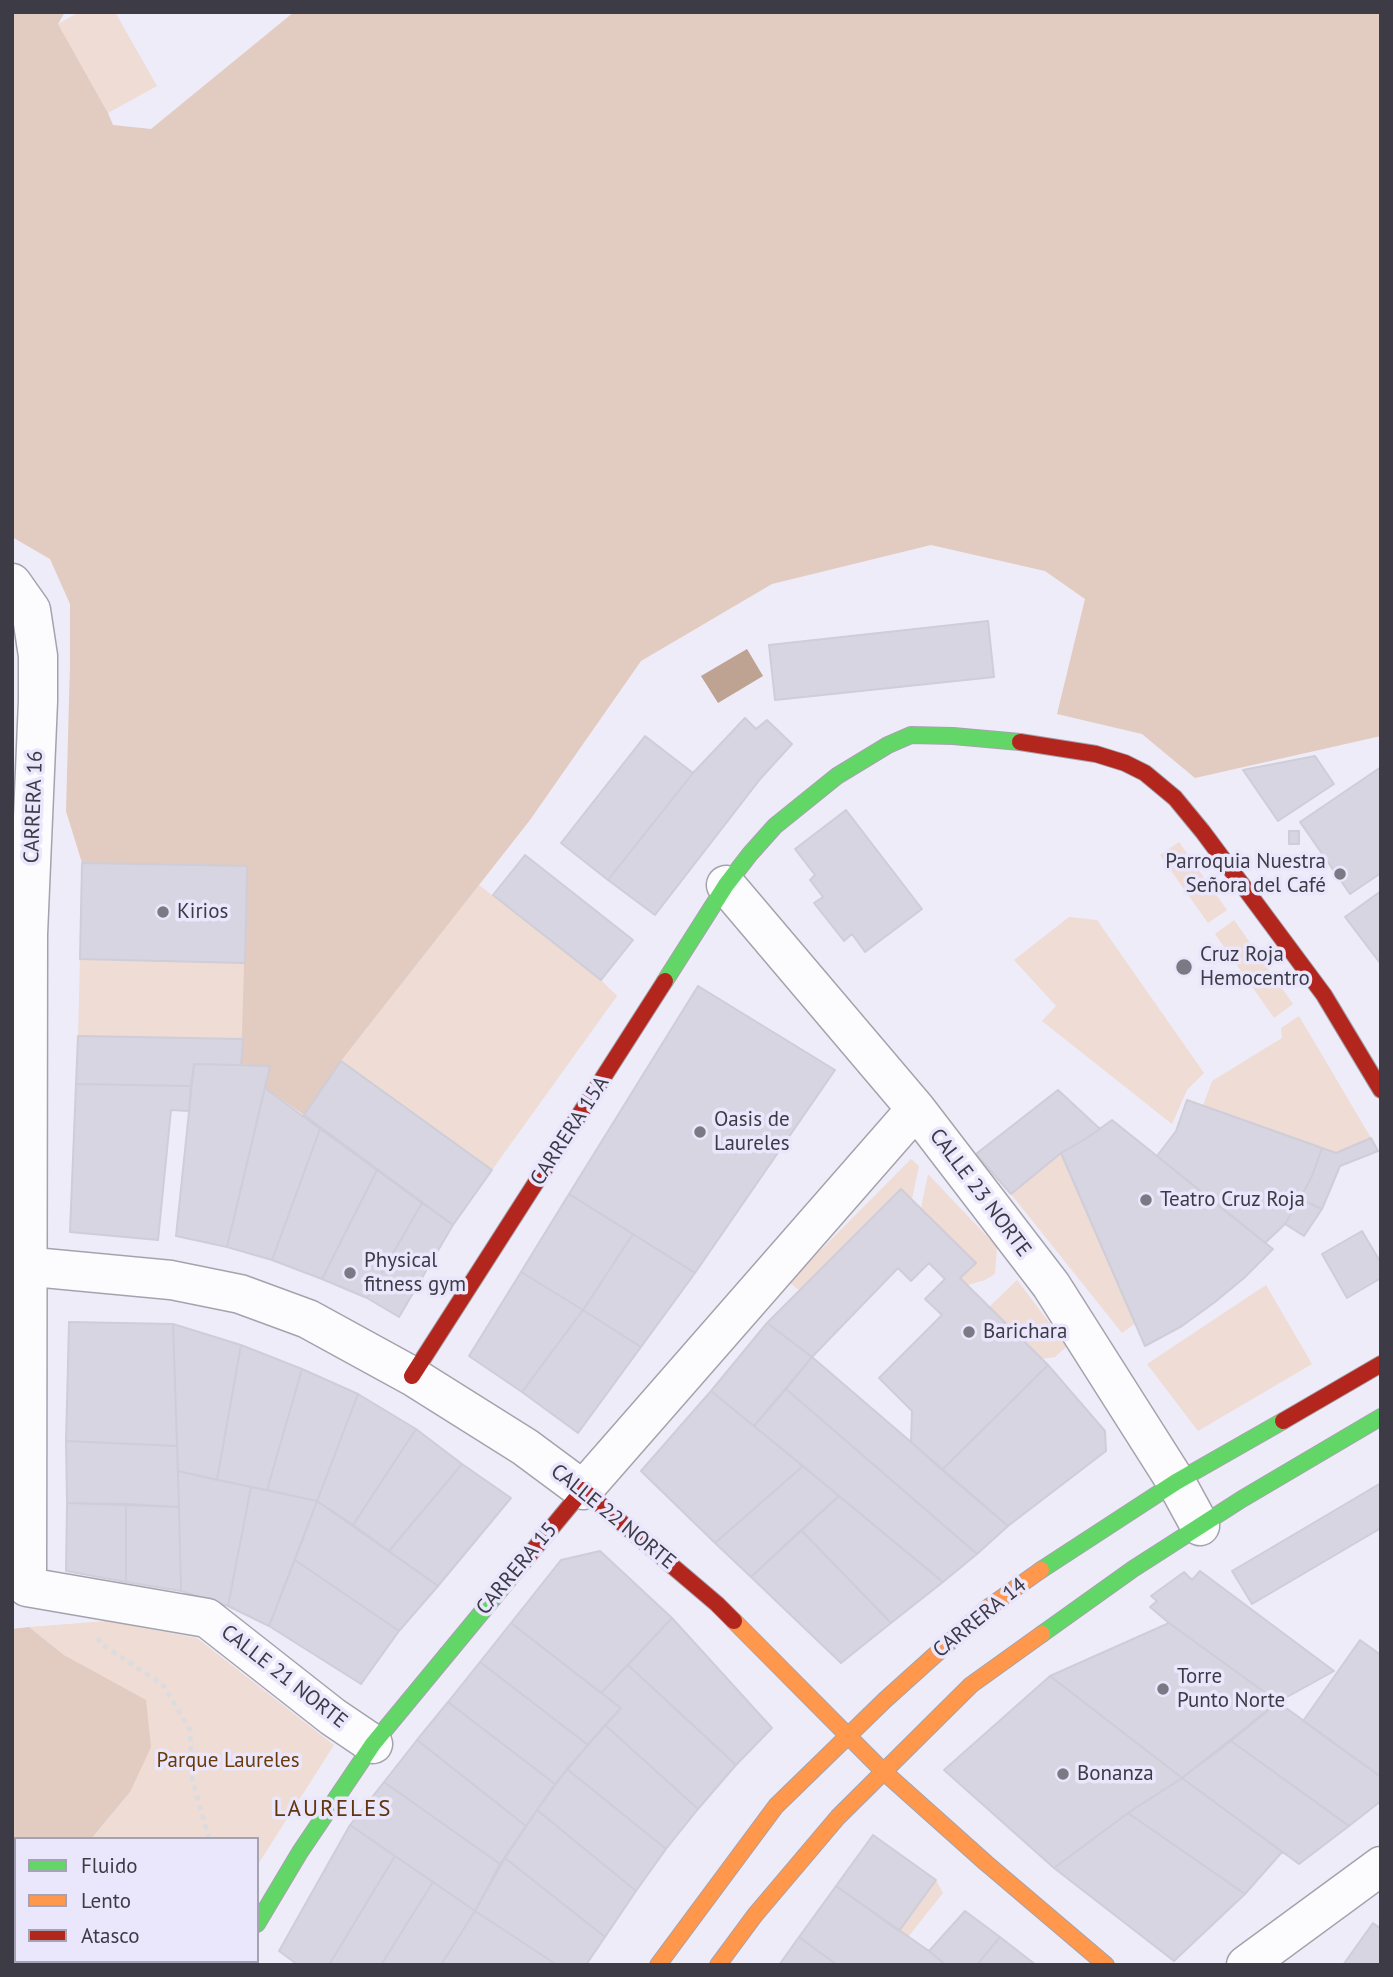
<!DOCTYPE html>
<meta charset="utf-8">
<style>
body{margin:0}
#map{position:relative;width:1393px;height:1977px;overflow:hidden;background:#eeecf8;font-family:"PT Sans",sans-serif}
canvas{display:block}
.frame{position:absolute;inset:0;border:14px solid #3d3b46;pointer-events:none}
.legend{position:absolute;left:14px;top:1837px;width:245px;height:126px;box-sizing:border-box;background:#eae7fd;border:2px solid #a5a2b4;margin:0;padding:9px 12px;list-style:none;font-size:21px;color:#3d3b46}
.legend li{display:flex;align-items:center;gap:14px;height:35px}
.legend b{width:35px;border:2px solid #a5a2b4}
</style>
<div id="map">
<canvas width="1393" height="1977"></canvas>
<div class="frame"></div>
<ul class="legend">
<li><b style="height:9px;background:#63d668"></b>Fluido</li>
<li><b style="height:9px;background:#ff974d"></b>Lento</li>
<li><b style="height:9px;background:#b3261e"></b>Atasco</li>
</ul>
</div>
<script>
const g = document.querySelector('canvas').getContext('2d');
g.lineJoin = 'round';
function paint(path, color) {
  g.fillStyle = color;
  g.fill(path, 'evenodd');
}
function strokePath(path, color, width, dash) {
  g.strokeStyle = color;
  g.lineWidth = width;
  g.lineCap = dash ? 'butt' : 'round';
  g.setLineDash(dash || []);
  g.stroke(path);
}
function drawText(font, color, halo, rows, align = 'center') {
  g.font = font + ' "PT Sans",sans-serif';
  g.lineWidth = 7;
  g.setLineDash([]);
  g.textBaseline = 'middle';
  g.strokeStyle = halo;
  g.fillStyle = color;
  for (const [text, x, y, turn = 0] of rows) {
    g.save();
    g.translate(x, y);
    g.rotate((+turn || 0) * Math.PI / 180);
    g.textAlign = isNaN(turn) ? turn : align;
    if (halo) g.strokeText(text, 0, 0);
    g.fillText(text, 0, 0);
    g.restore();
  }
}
const green = new Path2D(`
 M79,12H115L157,86L108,113L58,24Z
 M1179,842L1227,910L1208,923L1160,855Z
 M479,885L601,980L617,996L492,1170L341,1061Z
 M1069,917L1097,920L1204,1073L1187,1090L1172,1124L1042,1021L1056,1006L1014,960Z
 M1234,920L1293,1004L1274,1018L1215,934Z
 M80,959L245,963L243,1039L78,1036Z
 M1299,1016L1371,1138L1336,1153L1203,1106L1212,1081L1282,1038L1281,1028Z
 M1061,1153L1136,1323L1122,1333L1011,1194Z
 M911,1159L919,1166L912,1199L901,1189L800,1291L789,1282Z
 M928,1174L997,1247L995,1274L985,1280L968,1285L960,1278L976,1263L921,1208Z
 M1017,1280L1067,1346L1055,1357L1042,1359L989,1307Z
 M1266,1285L1312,1364L1198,1431L1147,1364Z
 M106,1621L197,1638L334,1745L257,1866V1839H91L130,1792L146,1701L64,1655L29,1627Z
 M936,1880L943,1893L908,1937L899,1931Z
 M16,1945V1961H197L195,1965H12V1951Z`);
const forest = new Path2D(`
 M12,12H65L58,24L108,113L113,125L151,129L294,12H1381V736L1195,778L1142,734L1057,714L1085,599L1045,571L931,545L772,584L641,661L530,820L341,1061L304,1115L265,1088L270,1066L241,1065L247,866L82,863L66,811L70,665V604L50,559L12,537Z
 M29,1627L64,1655L146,1700L151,1747L130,1792L91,1839H16V1945L12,1951V1629Z`);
const water = new Path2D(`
 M747,649L763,676L718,703L701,676Z`);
const building = new Path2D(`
 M988,621L994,677L775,700L769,645Z
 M745,718L756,729L767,720L792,744L761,778L655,915L608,880L693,773Z
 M645,736L693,773L608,880L561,843Z
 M1315,756L1334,784L1278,821L1243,770Z
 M1381,767V873L1350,894L1300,822Z
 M846,810L922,909L865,952L852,934L844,941L814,903L823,897L810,880L815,875L795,849Z
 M1289,831H1299V844H1289Z
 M525,855L633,940L601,980L493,895Z
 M82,863L247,866L245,963L80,959Z
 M1381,891V963H1380L1345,917Z
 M698,986L835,1070L695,1273L569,1194Z
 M78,1036L243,1039L241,1065L194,1064L191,1086L76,1084Z
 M341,1061L492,1170L453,1225L304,1115Z
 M194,1064L270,1066L227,1247L176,1236Z
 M76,1084L191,1086L189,1111L171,1110L158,1240L70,1232Z
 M265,1088L320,1129L272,1260L227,1247Z
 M1058,1090L1100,1129L1087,1138L1061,1153L1011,1194L976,1154Z
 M1187,1100L1322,1148L1312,1176L1300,1199L1285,1224L1265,1243L1157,1156L1176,1131Z
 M1112,1120L1273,1249L1244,1278L1215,1302L1182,1326L1145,1346L1061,1153L1087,1138Z
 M320,1129L377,1170L322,1279L272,1260Z
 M1371,1138L1378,1151L1340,1166L1322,1209L1300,1199L1312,1176L1322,1148L1336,1153Z
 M377,1170L422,1203L367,1298L322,1279Z
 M901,1189L976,1263L960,1278L1048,1365L942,1470L911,1442L912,1411L879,1378L942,1315L925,1299L945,1279L929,1263L911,1281L898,1268L812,1357L767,1323Z
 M569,1194L633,1234L583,1310L521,1272Z
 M1300,1199L1322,1209L1304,1236L1285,1224Z
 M422,1203L453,1225L399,1317L367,1298Z
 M1362,1231L1381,1263V1278L1347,1298L1322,1254Z
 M633,1234L695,1273L641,1347L583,1310Z
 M521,1272L583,1310L522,1392L469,1356Z
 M583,1310L641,1347L578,1433L522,1392Z
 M69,1322L173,1324L177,1446L66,1441Z
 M767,1323L812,1357L754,1426L711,1391Z
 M173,1324L241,1345L217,1480L178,1471Z
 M241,1345L302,1369L267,1490L217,1480Z
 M812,1357L911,1442L1008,1526L977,1554L786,1389Z
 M1048,1365L1105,1431L1106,1451L1008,1526L942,1470Z
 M302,1369L358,1394L317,1501L267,1490Z
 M786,1389L977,1554L943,1582L754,1426Z
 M711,1391L803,1466L715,1543L641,1471Z
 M358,1394L416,1429L353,1525L317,1501Z
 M416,1429L462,1464L389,1551L353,1525Z
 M66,1441L177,1446L179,1507L67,1503Z
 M462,1464L511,1498L438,1586L389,1551Z
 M803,1466L839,1496L751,1577L715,1543Z
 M178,1471L251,1487L228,1606L181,1591Z
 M1381,1483V1528L1252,1604L1232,1571Z
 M251,1487L317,1501L269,1626L228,1606Z
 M839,1496L943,1582L891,1623L801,1530Z
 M317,1501L438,1586L399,1631L295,1560Z
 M67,1503L126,1504V1582L66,1571Z
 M126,1504L179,1507L181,1591L126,1582Z
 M801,1530L891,1623L841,1663L751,1577Z
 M600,1551L672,1618L601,1693L511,1623L561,1560Z
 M295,1560L399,1631L361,1684L269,1626Z
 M1200,1571L1334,1671L1278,1702L1169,1623L1150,1607L1157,1601L1151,1596L1184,1572L1192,1580Z
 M672,1618L772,1728L736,1765L628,1665Z
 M511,1623L621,1708L588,1745L480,1662Z
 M1169,1623L1278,1702L1182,1778L1050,1676Z
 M1360,1640L1381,1655V1777L1303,1721Z
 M480,1662L588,1745L555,1784L448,1702Z
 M628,1665L736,1765L698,1809L605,1725L621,1708L601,1693Z
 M1050,1676L1182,1778L1128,1813L1054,1868L944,1770Z
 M448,1702L555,1784L526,1826L417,1740Z
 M1278,1702L1381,1777V1801L1349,1826L1231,1741Z
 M605,1725L698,1809L666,1849L567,1769Z
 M417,1740L526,1826L500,1864L384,1782Z
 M1231,1741L1349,1826L1299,1864L1182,1778Z
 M567,1769L666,1849L636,1891L537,1810Z
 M1182,1778L1282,1852L1245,1894L1128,1813Z
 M384,1782L500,1864L475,1911L350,1825Z
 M537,1810L636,1891L605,1937L505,1858Z
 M1128,1813L1245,1894L1174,1961L1054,1868Z
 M350,1825L395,1856L329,1965H298L279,1951Z
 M873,1835L936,1880L899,1931L836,1886Z
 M395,1856L433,1882L381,1965H329Z
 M505,1858L605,1937L586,1965H557L475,1911Z
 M433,1882L475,1911L441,1965H381Z
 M836,1886L929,1951L946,1965H837L799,1937Z
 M475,1911L557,1965H441Z
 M965,1911L1000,1937L977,1965H946L929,1951Z
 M1373,1923L1381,1929V1965H1343Z
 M799,1937L837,1965H779Z
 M1000,1937L1036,1965H977Z`);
const path = new Path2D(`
 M97,1638L103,1645L163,1685L190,1730L192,1778L209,1839
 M160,1961L167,1965
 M102,1965L104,1961`);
const street = new Path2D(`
 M12,583L31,610L38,656V701L28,934L27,1587L207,1618L333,1717L373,1744
 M726,885L916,1109L1051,1285L1176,1482L1200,1526
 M12,1265L171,1280L240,1294L308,1319L412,1376L525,1447L583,1490L916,1109
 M1246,1965L1381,1866`);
const fast = new Path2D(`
 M665,981L726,885L750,854L775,826L837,776L888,745L911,735L953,736L1020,742
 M1041,1570L1176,1482L1283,1421
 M1042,1634L1133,1569L1242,1499L1381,1417
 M257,1924L300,1852L373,1744L515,1572
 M233,1965L235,1961`);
const slow = new Path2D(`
 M734,1621L883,1771L986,1863L1106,1965
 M658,1965L776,1806L885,1700L986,1609L1041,1570
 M718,1965L755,1915L838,1817L971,1685L1042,1634`);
const jam = new Path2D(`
 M1020,742L1096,754L1125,763L1145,773L1175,798L1203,832L1324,995L1381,1090
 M412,1376L665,981
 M1283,1421L1381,1364
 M515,1572L583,1490L717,1604L734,1621`);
const markers = [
 [1340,874,7,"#7b7984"],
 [163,912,7,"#7b7984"],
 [1184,967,9,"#7b7984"],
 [700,1132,7,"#7b7984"],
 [1146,1200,7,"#7b7984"],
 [350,1273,7,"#7b7984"],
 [969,1332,7,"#7b7984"],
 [1163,1689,7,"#7b7984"],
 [1063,1774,7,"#7b7984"]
];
const streetNames = [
 ["CARRERA 16",34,807,-88],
 ["CARRERA 15A",570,1131,-57],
 ["CALLE 23 NORTE",980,1193,53],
 ["CALLE 22 NORTE",613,1517,39],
 ["CARRERA 15",517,1569,-50],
 ["CARRERA 14",980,1618,-39],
 ["CALLE 21 NORTE",284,1677,38]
];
const poiNames = [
 ["Parroquia Nuestra",1326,862,"right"],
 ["Señora del Café",1326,886,"right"],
 ["Kirios",177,912],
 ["Cruz Roja",1200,955],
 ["Hemocentro",1200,979],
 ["Oasis de",714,1120],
 ["Laureles",714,1144],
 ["Teatro Cruz Roja",1160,1200],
 ["Physical",364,1261],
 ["fitness gym",364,1285],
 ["Barichara",983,1332],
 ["Torre",1177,1677],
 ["Punto Norte",1177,1701],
 ["Bonanza",1077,1774]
];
const parkNames = [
 ["Parque Laureles",228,1761]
];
const neighbourhoodNames = [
 ["LAURELES",333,1809]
];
paint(green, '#eedcd5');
paint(forest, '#e2cbc0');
paint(water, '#bea292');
paint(building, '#d8d5e2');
strokePath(building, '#cfcdd8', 2);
strokePath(street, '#a4a3ad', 41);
strokePath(fast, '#a4a3ad', 18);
strokePath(slow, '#a4a3ad', 18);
strokePath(jam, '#a4a3ad', 18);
strokePath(path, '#dcdbdf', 4.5, [5, 5]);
strokePath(street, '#fcfcfe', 38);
strokePath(fast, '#63d668', 16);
strokePath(slow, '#ff974d', 16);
strokePath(jam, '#b3261e', 16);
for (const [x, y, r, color] of markers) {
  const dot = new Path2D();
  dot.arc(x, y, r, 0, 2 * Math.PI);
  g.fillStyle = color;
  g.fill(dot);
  strokePath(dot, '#eae7fd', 2.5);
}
drawText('21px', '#3d3b46', '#eae7fd', streetNames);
drawText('21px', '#3d3b46', '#eae7fd', poiNames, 'left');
drawText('21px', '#6c3a06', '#eae7fd', parkNames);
g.letterSpacing = '2px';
drawText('23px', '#61360e', '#eae7fd', neighbourhoodNames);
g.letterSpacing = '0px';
</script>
